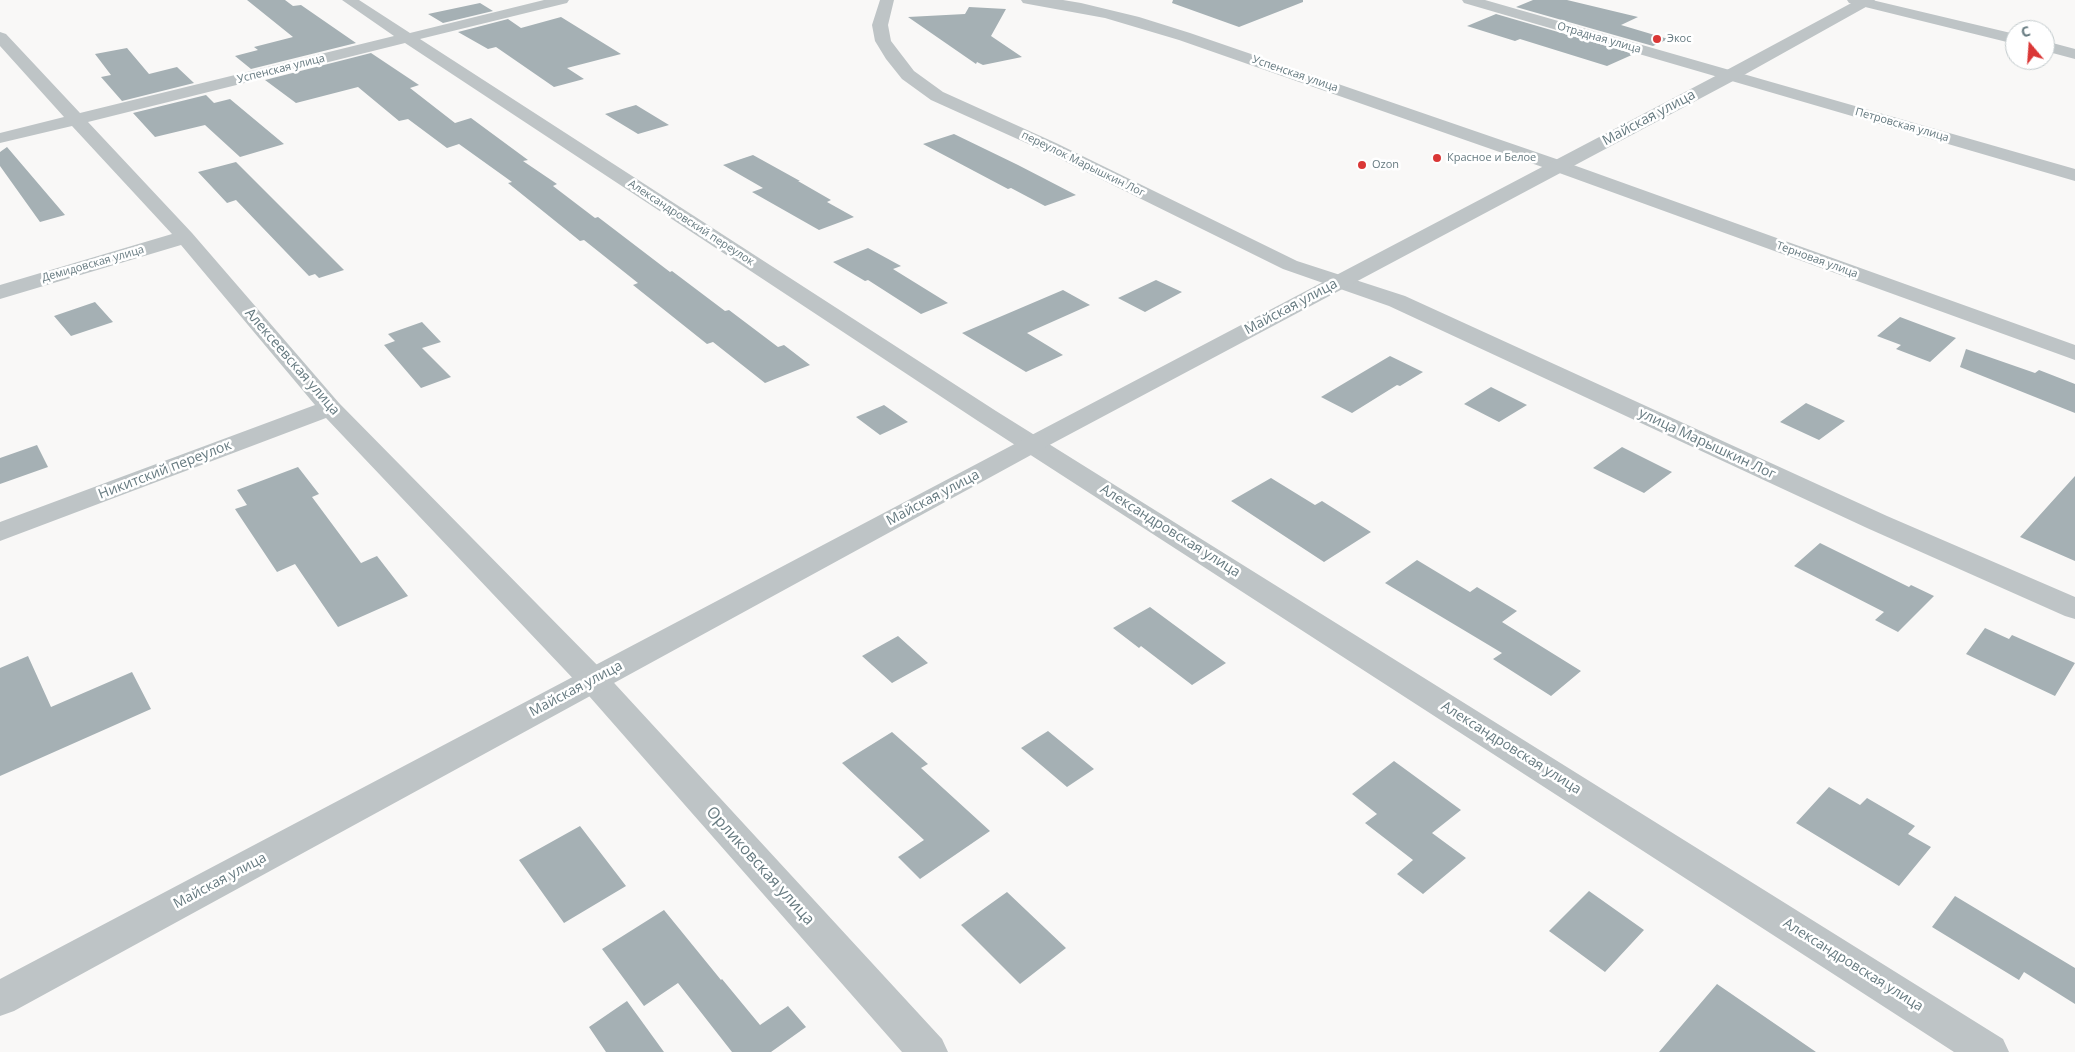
<!DOCTYPE html>
<meta charset="utf-8">
<style>
body{margin:0}
#map{position:relative;width:2075px;height:1052px;overflow:hidden;background:#f9f8f7;font-family:"Open Sans",sans-serif}
canvas{display:block}
.north{position:absolute;left:2005px;top:20px;width:50px;height:50px;box-sizing:border-box;background:#fff;border:1px solid #c2cacc;border-radius:50%;rotate:342deg;font-size:14px;font-weight:700;line-height:20px;text-align:center;color:#667a80}
.north::after{content:'';display:block;margin:auto;width:18px;height:22px;background:#da3736;clip-path:polygon(50% 0,100% 100%,50% 72%,0 100%)}
</style>
<div id="map">
<canvas width="2075" height="1052"></canvas>
<div class="north">С</div>
</div>
<script>
const g = document.querySelector('canvas').getContext('2d');
g.lineJoin = 'round';
function paint(path, color) {
  g.fillStyle = color;
  g.fill(path, 'evenodd');
}
function strokePath(path, color, width, dash) {
  g.strokeStyle = color;
  g.lineWidth = width;
  g.lineCap = dash ? 'butt' : 'round';
  g.setLineDash(dash || []);
  g.stroke(path);
}
function drawText(font, color, halo, rows, align = 'center') {
  g.font = font + ' "Open Sans",sans-serif';
  g.lineWidth = 5;
  g.setLineDash([]);
  g.textBaseline = 'middle';
  g.strokeStyle = halo;
  g.fillStyle = color;
  for (const [text, x, y, turn = 0] of rows) {
    g.save();
    g.translate(x, y);
    g.rotate((+turn || 0) * Math.PI / 180);
    g.textAlign = isNaN(turn) ? turn : align;
    if (halo) g.strokeText(text, 0, 0);
    g.fillText(text, 0, 0);
    g.restore();
  }
}
const building = new Path2D(`
 M247,0H285L293,6L301,5L356,43L251,69L235,56L258,50L254,47L293,37Z
 M1173,0H1303V2L1239,27L1172,3Z
 M1533,0H1567L1638,17L1621,25L1668,39L1653,46L1516,7Z
 M480,3L493,11L443,23L428,14Z
 M969,7L1006,9L991,36L1022,57L983,65L977,62L976,64L908,17L965,14Z
 M1496,14L1634,54L1607,66L1520,39L1515,41L1467,26Z
 M561,17L621,54L567,68L584,79L554,87L496,47L488,49L458,32L508,19L521,28Z
 M127,48L149,74L177,67L194,83L122,101L101,77L111,75L95,54Z
 M371,53L419,85L410,88L455,123L471,118L528,160L523,161L557,184L553,186L595,218L598,217L670,272L672,271L725,311L729,310L778,347L784,345L810,365L765,383L713,342L707,344L633,285L638,283L584,240L580,241L508,183L512,182L459,144L447,148L408,119L399,121L358,87L296,103L265,80Z
 M206,95L214,103L230,99L284,144L240,157L205,125L155,137L133,113Z
 M636,105L669,125L638,134L605,114Z
 M954,134L1018,165L1076,195L1045,206L1011,188L1008,189L923,144Z
 M7,147L65,215L40,222L0,166V152Z
 M753,155L800,181H798L831,200L827,202L854,217L819,230L752,192L763,188L723,165Z
 M236,162L344,270L319,278L315,274L309,276L236,200L227,203L198,172Z
 M868,248L901,266L893,269L948,303L921,314L868,280L865,281L833,262Z
 M1156,280L1182,292L1145,312L1118,298Z
 M1063,290L1090,305L1027,333L1063,355L1026,372L962,333Z
 M95,302L113,322L71,336L54,316Z
 M1900,317L1956,338L1930,362L1896,349L1901,345L1877,336Z
 M422,322L441,342L422,348L451,377L421,388L384,345L395,341L388,334Z
 M1966,349L2035,373L2039,370L2075,384V413L1960,367Z
 M1390,356L1423,372L1400,386L1397,385L1352,413L1321,397Z
 M1491,387L1527,405L1499,422L1464,404Z
 M1806,403L1845,421L1819,440L1780,422Z
 M884,405L908,422L880,435L856,417Z
 M37,445L48,467L0,484V458Z
 M1622,447L1672,472L1644,493L1593,468Z
 M298,467L319,494L312,497L361,563L377,556L408,596L338,627L295,564L277,572L235,509L247,505L237,490Z
 M2075,476V561L2020,537Z
 M1271,478L1315,505L1322,501L1371,532L1324,562L1231,501Z
 M1820,543L1909,587L1911,585L1934,596L1898,632L1875,620L1884,612L1794,566Z
 M1417,560L1470,592L1477,587L1517,611L1502,622L1581,671L1551,696L1493,659L1502,653L1385,583Z
 M1150,607L1196,641L1226,663L1192,685L1141,646L1139,648L1113,628Z
 M1985,628L2009,639L2012,635L2075,663L2055,696L1966,654Z
 M898,636L928,663L892,683L862,656Z
 M28,656L51,707L132,672L151,709L0,776V668Z
 M1048,731L1094,769L1067,787L1021,748Z
 M892,732L928,764L921,768L990,831L920,879L898,857L924,840L842,763Z
 M1394,761L1461,810L1432,833L1466,858L1423,894L1397,874L1413,860L1365,823L1377,814L1352,794Z
 M1829,787L1860,805L1867,798L1915,826L1908,834L1931,847L1899,886L1796,823Z
 M580,826L626,886L564,923L519,860Z
 M1589,891L1644,930L1605,972L1549,931Z
 M1007,892L1066,948L1020,984L961,925Z
 M1955,896L2075,968V1004L2024,972L2019,980L1932,927Z
 M664,910L721,980L722,979L760,1025L788,1006L806,1027L771,1052H732L678,983L644,1006L602,949Z
 M1717,984L1816,1052H1659Z
 M627,1001L664,1052H606L589,1027Z`);
const minor = new Path2D(`
 M342,0H359L410,33L544,0H569L567,3L420,39L996,411L2003,1039L2009,1052H1954L978,421L405,43L88,122L192,233L339,403L604,672L942,1039L948,1052H902L582,688L326,418L0,541V522L315,405L181,245L0,299V285L172,234L72,126L0,143V133L64,117L0,46V32L6,34L80,113L394,36Z
 M880,0H894L888,25L891,41L914,71L943,92L1056,143L1297,261L1405,296L1887,516L2075,597V619L2065,616L1867,528L1389,306L1283,269L1044,151L931,100L902,79L886,59L875,41L872,25Z
 M1021,0H1063L1081,3L1139,17L1190,33L1565,162L2075,345V360L1551,170L1179,40L1105,18L1028,4L1023,3Z
 M1462,0H1485L2075,169V181L1464,3Z
 M1847,0H1872L2015,34V44L1849,3Z
 M2045,41L2075,49V59L2045,51Z`);
const tertiary = new Path2D(`
 M1857,0H1875L1873,3L1735,80L1042,449L14,1011L0,1016V979L1024,439L1723,72Z`);
const markers = [
 [1657,39,5,"#da3736"],
 [1437,158,5,"#da3736"],
 [1362,165,5,"#da3736"]
];
const farStreetnames = [
 ["Отрадная улица",1599,38,16],
 ["Успенская улица",281,69,-14],
 ["Успенская улица",1295,74,19],
 ["Петровская улица",1902,125,16],
 ["переулок Марышкин Лог",1083,164,26],
 ["Александровский переулок",691,223,33],
 ["Терновая улица",1817,260,20],
 ["Демидовская улица",93,264,-16]
];
const farPoinames = [
 ["Экос",1667,39],
 ["Красное и Белое",1447,158],
 ["Ozon",1372,165]
];
const streetNames = [
 ["Майская улица",1649,118,-28],
 ["Майская улица",1291,307,-28],
 ["Алексеевская улица",292,362,49],
 ["улица Марышкин Лог",1707,444,25],
 ["Никитский переулок",165,470,-21],
 ["Майская улица",933,498,-28],
 ["Александровская улица",1170,531,32],
 ["Майская улица",576,689,-28],
 ["Александровская улица",1511,748,32],
 ["Майская улица",220,881,-28],
 ["Александровская улица",1853,965,32]
];
const nearStreetnames = [
 ["Орликовская улица",760,866,48]
];
paint(building, '#a5b0b4');
paint(minor, '#bec4c6');
paint(tertiary, '#bec4c6');
for (const [x, y, r, color] of markers) {
  const dot = new Path2D();
  dot.arc(x, y, r, 0, 2 * Math.PI);
  g.fillStyle = color;
  g.fill(dot);
  strokePath(dot, '#fff', 2);
}
drawText('11px', '#667a80', '#fff', farStreetnames);
drawText('11px', '#667a80', '#fff', farPoinames, 'left');
drawText('14px', '#667a80', '#fff', streetNames);
drawText('16px', '#667a80', '#fff', nearStreetnames);
</script>
